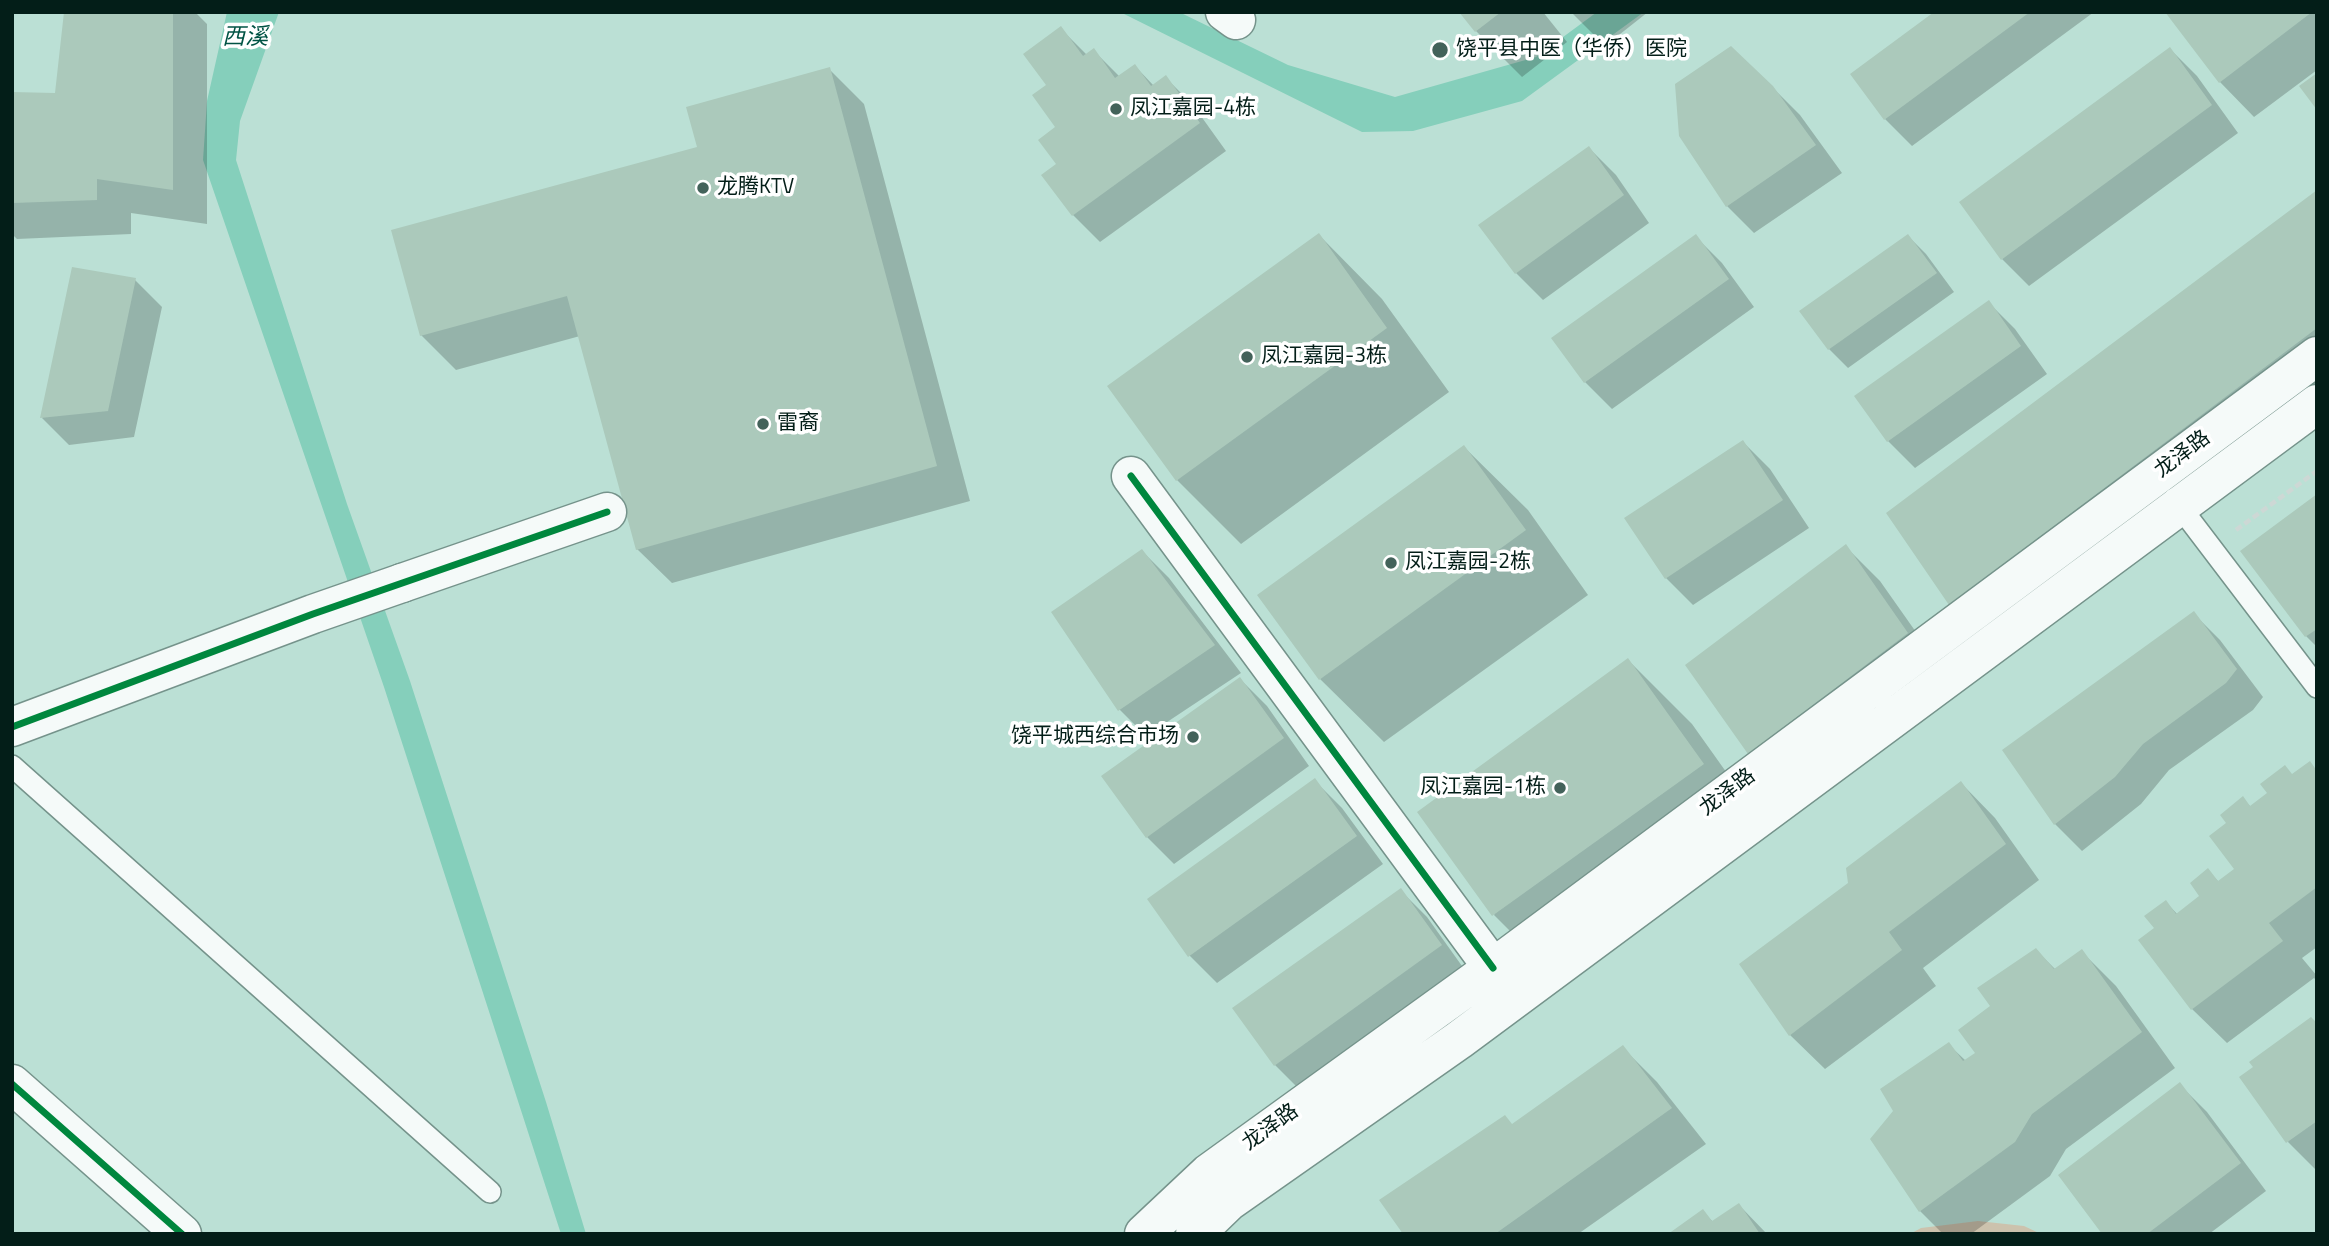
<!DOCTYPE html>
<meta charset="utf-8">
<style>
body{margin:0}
#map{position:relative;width:2329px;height:1246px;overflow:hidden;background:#bbe0d5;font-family:"Titillium Web",sans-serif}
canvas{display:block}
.frame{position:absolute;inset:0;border:14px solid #031e18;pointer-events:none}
</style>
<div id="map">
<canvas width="2329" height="1246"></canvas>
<div class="frame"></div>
</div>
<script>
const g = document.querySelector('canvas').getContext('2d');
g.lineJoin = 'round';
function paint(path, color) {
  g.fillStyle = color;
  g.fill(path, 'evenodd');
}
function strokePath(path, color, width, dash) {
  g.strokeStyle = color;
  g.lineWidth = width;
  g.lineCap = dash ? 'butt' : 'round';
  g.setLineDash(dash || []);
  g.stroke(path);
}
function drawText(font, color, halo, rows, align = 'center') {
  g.font = font + ' "Titillium Web","Noto Sans SC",sans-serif';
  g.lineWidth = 7;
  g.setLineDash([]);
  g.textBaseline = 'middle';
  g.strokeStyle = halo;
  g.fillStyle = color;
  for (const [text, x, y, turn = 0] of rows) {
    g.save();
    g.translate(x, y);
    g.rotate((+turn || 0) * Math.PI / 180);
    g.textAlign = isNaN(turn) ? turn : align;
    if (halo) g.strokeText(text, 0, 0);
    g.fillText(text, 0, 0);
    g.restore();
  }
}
const green = new Path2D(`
 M1978,1221L2024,1226L2041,1234H1910L1921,1228Z`);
const water = new Path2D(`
 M227,12H279L240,121L236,160L347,504L410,681L546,1102L586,1234H561L384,687L203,160L207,101Z
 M1120,12H1179L1288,65L1395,97L1536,57L1597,12H1644L1522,101L1413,131L1362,132Z`);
const shadow = new Path2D(`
 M65,12H195L207,24V224L131,213V234L17,239L12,234V94H57Z
 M1461,12H1543L1567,42L1522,77L1476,31Z
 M1571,12H1648L1605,46Z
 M1937,12H2094L1912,146L1885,119Z
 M2167,12H2317V70L2254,117L2220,82Z
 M1061,29L1087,55L1093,50L1120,77L1135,66L1154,86L1166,78L1193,105L1226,151L1100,242L1073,215L1044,175L1058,165V127L1048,86Z
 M2170,49L2197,76L2238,133L2029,286L2002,259Z
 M829,69L864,104L970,501L672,583L637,549L580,336L456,370L421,335Z
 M1772,87L1800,115L1842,173L1754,233L1727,206Z
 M1589,148L1616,175L1649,223L1543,300L1516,273Z
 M2317,192V388L1951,604L1888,513Z
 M1319,235L1382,299L1449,392L1241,544L1177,480Z
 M1695,236L1722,263L1754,307L1612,409L1585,382Z
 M1908,236L1926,254L1954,292L1848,368L1829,349L1802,311Z
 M135,280L162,307L134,437L69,445L42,418Z
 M1988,302L2015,329L2047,374L1915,468L1888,441Z
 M1743,442L1770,469L1809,528L1693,605L1666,578Z
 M1464,447L1528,510L1588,595L1384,742L1320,679Z
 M2317,497V647L2306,636Z
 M1846,547L1880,581L1942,669L1784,788L1749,753Z
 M1142,551L1169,578L1241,673L1146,736L1119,709Z
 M2193,613L2220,640L2263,697L2253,710L2169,770L2141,804L2082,851L2055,824L2004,751Z
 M1628,660L1692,724L1766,828L1557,978L1494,915Z
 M1240,679L1267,706L1309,766L1174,864L1147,837Z
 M2317,771V947L2302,958L2317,976V981L2314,978L2227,1043L2192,1009L2156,929L2166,902L2178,915L2202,896L2208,871L2219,882L2236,870L2228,824L2243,799L2251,807L2293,776Z
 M1315,781L1342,808L1383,864L1217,983L1190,956L1149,899Z
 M1961,783L1995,818L2039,880L1923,968L1936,986L1825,1069L1790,1035L1850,884Z
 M1400,890L1427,917L1467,973L1302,1092L1275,1065L1235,1009Z
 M2036,950L2056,970L2082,952L2116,986L2175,1068L2066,1149L2050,1176L1971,1234H1943L1920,1211L1948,1044L1966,1061L1977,1053L1992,1006Z
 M2317,1025V1167L2315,1169L2288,1142Z
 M1623,1048L1657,1082L1706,1144L1578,1234H1405L1513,1126Z
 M2180,1085L2207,1112L2266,1191L2209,1234H2105Z
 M1739,1205L1767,1234H1671L1703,1211L1713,1222Z`);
const building = new Path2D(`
 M64,12H173V190L97,179V200L12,203V92L55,93Z
 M1459,12H1501L1475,32Z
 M1934,12H2030L1884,120L1850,74Z
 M2165,12H2312L2219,83Z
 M1061,26L1083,56L1094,48L1115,78L1135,64L1151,86L1166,75L1200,123L1072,216L1041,175L1056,164L1038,140L1055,127L1032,95L1046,85L1023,54Z
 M1731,46L1773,86L1816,145L1726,207L1679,136L1675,84Z
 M2170,47L2212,105L2001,260L1959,202Z
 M830,67L937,466L636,550L567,296L420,336L391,230L697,147L686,107Z
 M2317,73V110L2299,86Z
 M1589,146L1624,195L1515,274L1478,225Z
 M2317,190V328L1949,605L1886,513Z
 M1319,233L1387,328L1176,481L1107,386Z
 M1696,234L1729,279L1584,383L1551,338Z
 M1908,234L1937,273L1828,350L1799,311Z
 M72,267L136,278L108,411L40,418Z
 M1989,300L2021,346L1887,442L1854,396Z
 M1743,440L1783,500L1665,579L1624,518Z
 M1464,445L1526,530L1319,680L1257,595Z
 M2317,494V629L2305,637L2240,551Z
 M1846,544L1908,633L1748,754L1685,665Z
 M1142,549L1215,645L1118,711L1051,612Z
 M2194,611L2237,669L2226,683L2143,744L2115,777L2054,825L2002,750Z
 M1628,658L1704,764L1492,916L1417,812Z
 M1240,677L1284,738L1146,838L1101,776Z
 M2310,761L2317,771V887L2269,923L2283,941L2191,1010L2138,940L2154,928L2144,916L2166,900L2176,914L2199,896L2190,883L2208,868L2218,881L2234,869L2209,836L2226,823L2220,815L2243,796L2250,806L2267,793L2260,784L2285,765L2292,774Z
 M1315,778L1357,836L1188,957L1147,899Z
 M1961,781L2006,844L1889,932L1902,950L1789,1036L1739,964L1848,883L1846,868Z
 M1401,888L1442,945L1274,1066L1232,1008Z
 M2036,948L2054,969L2082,949L2142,1032L2032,1114L2015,1142L1919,1212L1870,1139L1893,1111L1880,1089L1949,1042L1963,1061L1975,1053L1958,1030L1990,1006L1977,988Z
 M2311,1017L2317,1023V1121L2286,1143L2239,1077L2253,1067L2249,1062Z
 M1623,1045L1672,1108L1495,1234H1403L1379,1200L1505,1115L1512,1124Z
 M2180,1082L2241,1163L2147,1234H2102L2058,1175Z
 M1739,1203L1760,1234H1668L1703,1209L1712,1221Z`);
const path = new Path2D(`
 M2236,530L2317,471`);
const service = new Path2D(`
 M2174,499L2317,687
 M12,766L490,1192`);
const minor = new Path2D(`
 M1225,12L1236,20
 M1131,476L1493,968
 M402,583L607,512
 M12,1084L182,1234`);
const tertiary = new Path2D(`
 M12,727L313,614L402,583`);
const secondary = new Path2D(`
 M1144,1234L1209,1173L1493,968L2317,356
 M1195,1234L1228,1202L1459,1040L2317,404`);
const cycleway = new Path2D(`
 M1131,476L1493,968
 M12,727L313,614L607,512
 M12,1084L182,1234`);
const markers = [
 [1440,50,9,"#43625a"],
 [1116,109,7,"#43625a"],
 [703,188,7,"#43625a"],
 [1247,357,7,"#43625a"],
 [763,424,7,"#43625a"],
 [1391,563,7,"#43625a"],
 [1193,737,7,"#43625a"],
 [1560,788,7,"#43625a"]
];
const poiNames = [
 ["饶平县中医（华侨）医院",1456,50],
 ["凤江嘉园-4栋",1130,109],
 ["龙腾KTV",717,188],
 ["凤江嘉园-3栋",1261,357],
 ["雷裔",777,424],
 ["凤江嘉园-2栋",1405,563],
 ["饶平城西综合市场",1179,737,"right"],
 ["凤江嘉园-1栋",1546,788,"right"]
];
const streetNames = [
 ["龙泽路",2183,455,-37],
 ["龙泽路",1728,793,-37],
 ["龙泽路",1271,1128,-36]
];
const waterNames = [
 ["西溪",245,38]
];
paint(green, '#ccc2ad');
paint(water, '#85cfbb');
paint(shadow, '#0003');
paint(building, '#abc9bb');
strokePath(service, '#75938b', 24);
strokePath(minor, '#75938b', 41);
strokePath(tertiary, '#75938b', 41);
strokePath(secondary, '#75938b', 41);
strokePath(path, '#cdd8d5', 4.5, [7, 3.5]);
strokePath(service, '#f5faf9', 21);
strokePath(minor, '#f5faf9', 38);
strokePath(tertiary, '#f5faf9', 38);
strokePath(secondary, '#f5faf9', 38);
strokePath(cycleway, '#00873e', 7);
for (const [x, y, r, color] of markers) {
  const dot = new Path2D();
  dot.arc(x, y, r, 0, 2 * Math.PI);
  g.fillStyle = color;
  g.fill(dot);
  strokePath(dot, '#fff', 2.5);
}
drawText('21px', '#031e18', '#fff', poiNames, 'left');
drawText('21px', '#031e18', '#fff', streetNames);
drawText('italic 23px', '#015344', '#fff', waterNames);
</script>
